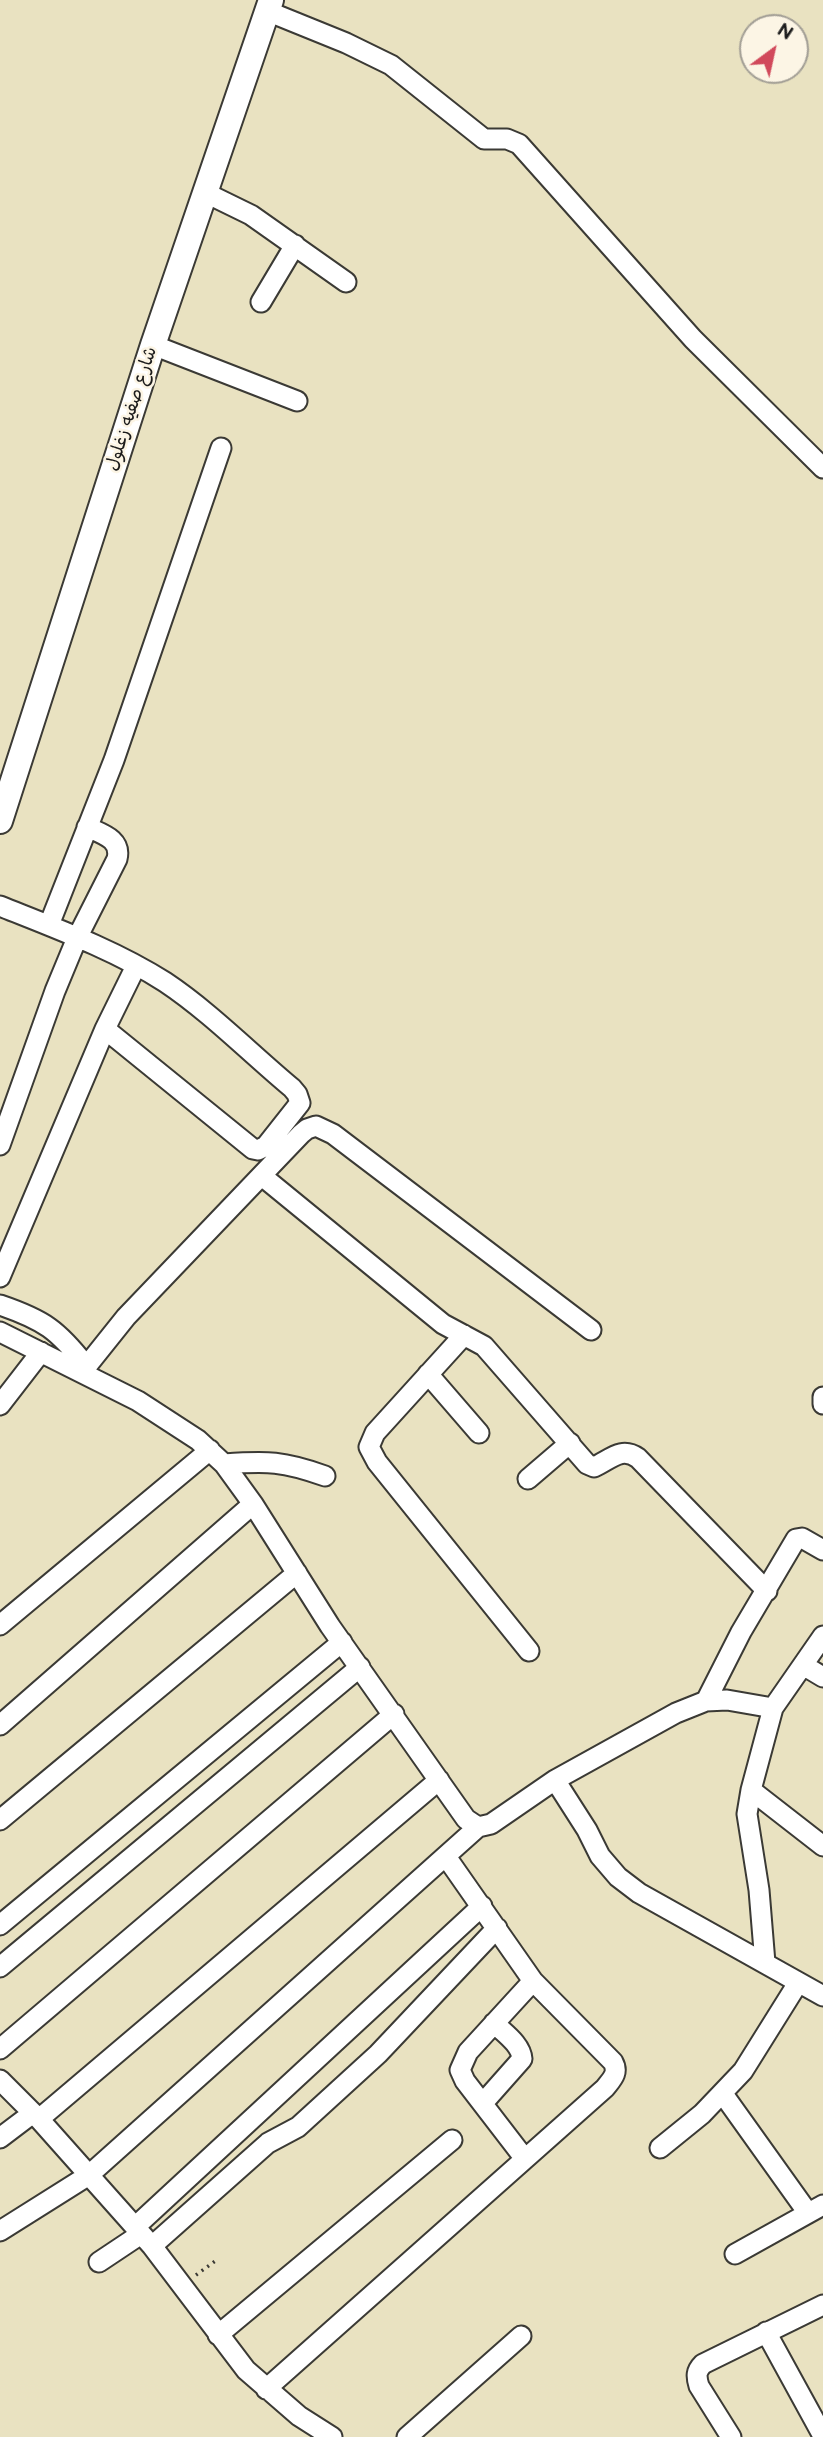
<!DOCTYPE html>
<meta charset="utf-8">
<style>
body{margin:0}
#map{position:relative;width:823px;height:2437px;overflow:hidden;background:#e9e2c1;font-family:"Balsamiq Sans",sans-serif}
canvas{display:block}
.north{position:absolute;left:739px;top:14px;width:70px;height:70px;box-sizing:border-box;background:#fcf5e5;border:2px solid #a29e95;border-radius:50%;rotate:33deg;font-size:19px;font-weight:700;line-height:28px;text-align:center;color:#1c1c1c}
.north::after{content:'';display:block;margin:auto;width:24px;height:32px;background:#d1495b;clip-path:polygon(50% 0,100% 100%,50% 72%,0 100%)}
</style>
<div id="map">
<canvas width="823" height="2437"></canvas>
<div class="north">N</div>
</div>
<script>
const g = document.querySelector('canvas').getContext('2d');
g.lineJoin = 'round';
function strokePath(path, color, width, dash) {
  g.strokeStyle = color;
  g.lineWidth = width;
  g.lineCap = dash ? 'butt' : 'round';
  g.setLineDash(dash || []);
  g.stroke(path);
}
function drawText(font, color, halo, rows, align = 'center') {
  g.font = font + ' "Balsamiq Sans","Playpen Sans Arabic",sans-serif';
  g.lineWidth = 5;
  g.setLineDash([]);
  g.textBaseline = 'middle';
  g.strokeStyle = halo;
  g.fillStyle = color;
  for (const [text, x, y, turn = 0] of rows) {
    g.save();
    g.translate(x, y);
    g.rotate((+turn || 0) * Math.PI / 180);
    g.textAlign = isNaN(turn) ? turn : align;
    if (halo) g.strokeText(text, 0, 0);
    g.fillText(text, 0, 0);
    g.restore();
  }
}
const path = new Path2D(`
 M196,2275L218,2259`);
const minor = new Path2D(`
 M267,11L346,43L391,65L484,139H507L519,144L693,339L823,468
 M206,193L251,215L346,282
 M261,302L295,245
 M153,345L297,401
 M0,906C55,928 115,950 165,982C210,1012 250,1053 292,1088L297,1094L300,1103L266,1146L258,1150L253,1149L105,1029
 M49,925L114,760L221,448
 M0,1145L55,991L77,938L117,859C122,839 102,834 87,827
 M262,1176L443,1324L484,1346L587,1464L594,1467C610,1460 621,1446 638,1458L767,1591
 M0,1277L105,1029L136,966
 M0,1305C44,1320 58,1330 86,1366
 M0,1332L138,1401L198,1440L224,1464L253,1504L330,1626L466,1819L478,1827L491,1824L555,1780L676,1713L706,1701L727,1700L773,1708L823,1636
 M464,1335L375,1433L369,1447L377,1462L529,1651
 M82,1372L126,1317L301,1134L307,1129L316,1126L333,1134L591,1330
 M428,1374L479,1433
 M823,1397V1404
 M0,1405L41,1352
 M224,1464C268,1461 283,1461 325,1476
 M528,1479L570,1443
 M0,1625L210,1450
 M803,1665L823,1677
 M706,1701L741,1632L796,1539L802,1538L823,1550
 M0,1725L253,1504
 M555,1780L587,1830L600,1856L618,1877L639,1893L823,1996
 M751,1790L823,1846
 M0,1820L297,1573
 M0,1925L342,1642
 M765,1963L759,1890L747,1814L751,1790L773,1708
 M0,1967L360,1667
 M0,2049L394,1714
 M0,2080L39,2119L152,2246L246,2370L299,2416L332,2437
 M723,2094L808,2213
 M483,2103L522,2059C521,2044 504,2033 494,2023
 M39,2119L439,1780
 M0,2138L33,2113
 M660,2148L702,2114L743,2071L798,1983
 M525,2159L465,2081L460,2070L468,2052L533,1981
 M135,2227L482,1906
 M0,2231L89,2175L478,1827
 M152,2246L268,2143L298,2127L378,2054L497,1928
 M735,2254L823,2205
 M99,2262L141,2234
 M766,2332L823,2436
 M218,2335L452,2140
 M266,2389L605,2088C612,2079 619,2073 613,2062L533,1981L447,1858
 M407,2437L521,2336
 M731,2437L699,2386C696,2376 696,2371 703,2364L823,2305`);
const tertiary = new Path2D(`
 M0,821L153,345L271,0`);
const streetNames = [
 ["شارع صفيه زغلول",132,409,-72]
];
strokePath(minor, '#3b3a35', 23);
strokePath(tertiary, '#3b3a35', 28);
strokePath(path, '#3b3a35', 3.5, [2, 5]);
strokePath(minor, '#fff', 19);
strokePath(tertiary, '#fff', 24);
drawText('18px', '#1c1c1c', '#fcf5e5', streetNames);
</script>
